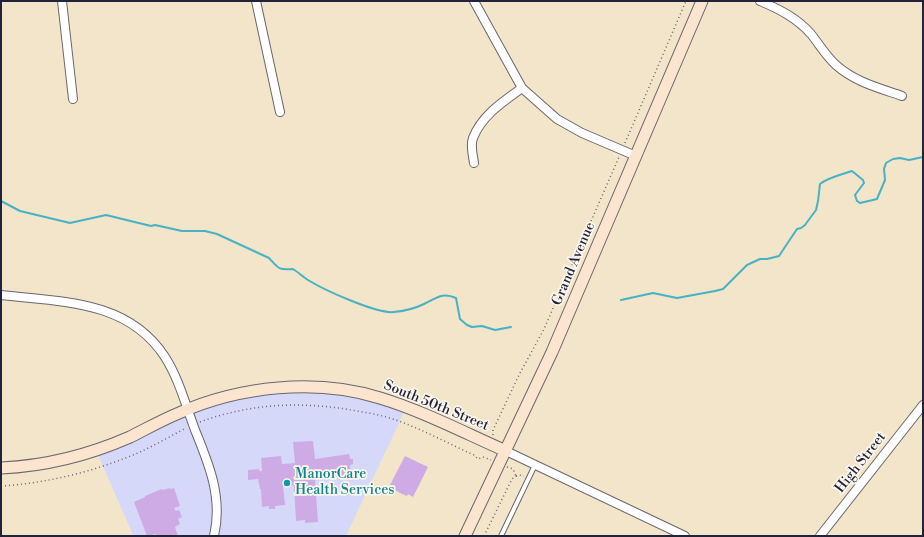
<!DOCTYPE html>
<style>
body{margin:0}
#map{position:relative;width:924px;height:537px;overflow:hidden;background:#f2e5ca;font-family:"Libre Bodoni",serif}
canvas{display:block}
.frame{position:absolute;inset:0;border:2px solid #22223b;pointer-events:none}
</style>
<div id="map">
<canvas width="924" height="537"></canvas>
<div class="frame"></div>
</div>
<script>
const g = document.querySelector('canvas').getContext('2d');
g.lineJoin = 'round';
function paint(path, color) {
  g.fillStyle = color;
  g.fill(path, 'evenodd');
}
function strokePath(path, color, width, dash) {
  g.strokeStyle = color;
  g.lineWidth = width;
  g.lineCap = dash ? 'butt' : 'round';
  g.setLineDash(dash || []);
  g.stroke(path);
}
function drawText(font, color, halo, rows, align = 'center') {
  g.font = font + ' "Libre Bodoni",serif';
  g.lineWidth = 3.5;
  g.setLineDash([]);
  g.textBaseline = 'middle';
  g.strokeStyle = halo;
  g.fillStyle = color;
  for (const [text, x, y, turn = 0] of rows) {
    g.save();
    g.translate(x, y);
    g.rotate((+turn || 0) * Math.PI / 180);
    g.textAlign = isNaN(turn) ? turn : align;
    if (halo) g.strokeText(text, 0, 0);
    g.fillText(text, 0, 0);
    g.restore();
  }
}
const built = new Path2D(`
 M311,388L406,408L346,536L133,535L96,450L198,405Z`);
const stream = new Path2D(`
 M1,201L20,211L70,223L106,215L151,226L155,225L182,231H205L217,234L269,258C279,269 278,270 293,269C298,272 303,277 308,280C324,290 377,314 394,312C404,311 416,308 424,304C437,298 442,292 456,298L460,319L467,325L472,327L482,326L495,330L511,327
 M621,300L653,293L677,298L715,291L723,289L747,265L760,259H767L779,256L797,229L801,228L805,225L816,210L818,201L820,184C829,177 841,175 852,171L863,180L864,183L855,195L857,201L860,203L877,199L885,180L884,169L886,163L893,159L900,158L909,160L923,157`);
const building = new Path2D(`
 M313,441L315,459L349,454L350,459H353V464L350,465L351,476L315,479L318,522L305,523V520L296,521L294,485L283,486L285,505L275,506V509H269V506L262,507L261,489H260L258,479L248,480V470L259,469V471H262L261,458L281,456L282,464L295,463L293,442Z
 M405,456L428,467L413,497L408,494L407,496L400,493L395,490L396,488L390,485Z
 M170,488V489L174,488L180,506L174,508L176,511L179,510L182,517L178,519L180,524L175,527L178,536H157L156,534L147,536L134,502L145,497V496L162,489L163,490Z`);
const path = new Path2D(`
 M625,143L686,1
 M200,422C251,403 304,401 357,411C369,413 381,415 393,419C420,428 447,443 474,455L478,459L483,457
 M493,435V430L519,375L544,329L619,157
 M483,457L491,460
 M507,467L513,469L516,476
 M516,476L519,475L524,476
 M1,486C49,483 96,471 140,452C155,445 171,436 186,428
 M484,536L512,479L516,476`);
const service = new Path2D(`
 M501,536L535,465`);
const minor = new Path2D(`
 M62,1L73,99
 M256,1L280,112
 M474,1L522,88L557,119L582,133L636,156
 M760,1C779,9 797,18 811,34C819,44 826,56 836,65C855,82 879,88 902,96
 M474,163C473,155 470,146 473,138C482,115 504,101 522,88
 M1,295C62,302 128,300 165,357C179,379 186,406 195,430C209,464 223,498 214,536
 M506,451L685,536
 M820,536L923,405`);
const secondary = new Path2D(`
 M1,468C46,466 89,455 130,437C146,429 162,420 179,413C240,386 316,378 380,398C423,411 465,433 506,451
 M465,536L552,352L702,1`);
const markers = [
 [287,483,4,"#0f9aa8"]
];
const streetNames = [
 ["Grand Avenue",574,264,-67],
 ["South 50th Street",436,406,22],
 ["High Street",861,463,-52]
];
const cultureNames = [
 ["ManorCare",295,475],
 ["Health Services",295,491]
];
paint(built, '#d5d8f9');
strokePath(stream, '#47b2c4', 2);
paint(building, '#cfabe5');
strokePath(service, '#6b666d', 6);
strokePath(minor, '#6b666d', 10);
strokePath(secondary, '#6b666d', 13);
strokePath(path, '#6b666d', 1.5, [1, 3]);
strokePath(service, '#fff', 4);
strokePath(minor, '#fff', 8);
strokePath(secondary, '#fbe5cf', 11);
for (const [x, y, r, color] of markers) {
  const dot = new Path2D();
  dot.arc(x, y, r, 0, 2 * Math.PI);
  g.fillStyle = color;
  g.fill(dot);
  strokePath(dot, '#fbf7ec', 1.5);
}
drawText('14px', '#22223b', '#fbf7ec', streetNames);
drawText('14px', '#0d838f', '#fbf7ec', cultureNames, 'left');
</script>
